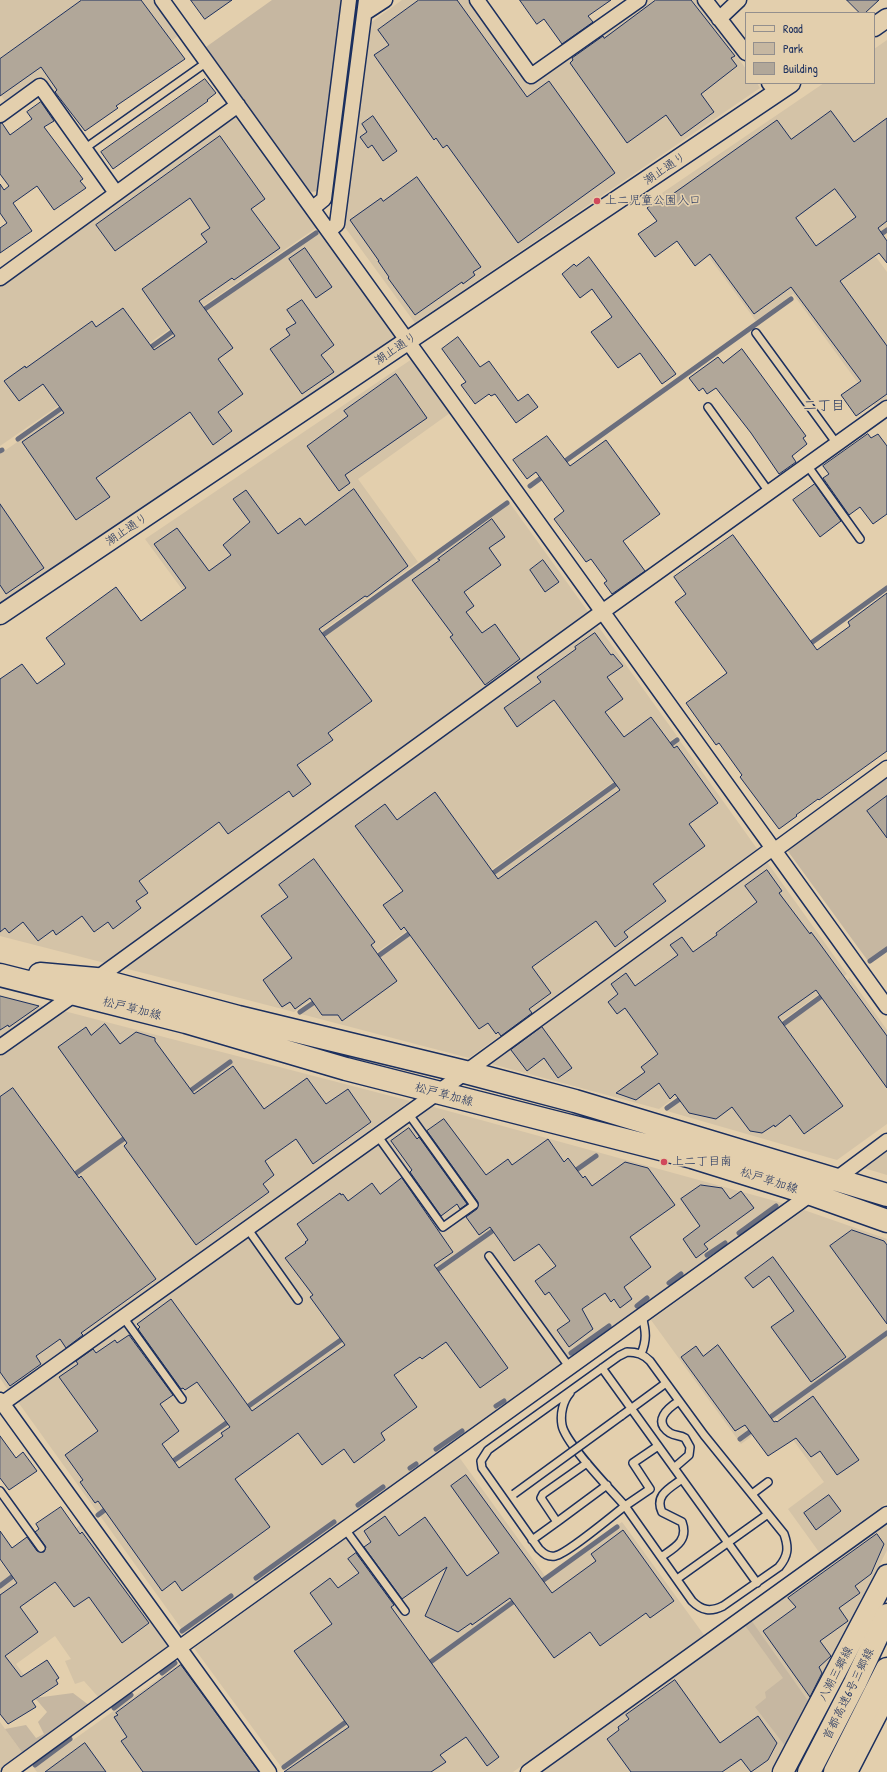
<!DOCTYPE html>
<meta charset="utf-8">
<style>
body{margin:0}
#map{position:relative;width:887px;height:1772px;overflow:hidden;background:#e3cfad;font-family:"Patrick Hand",sans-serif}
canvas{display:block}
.legend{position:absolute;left:745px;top:12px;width:130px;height:72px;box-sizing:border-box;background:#e3cfad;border:1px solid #938f8d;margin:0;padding:5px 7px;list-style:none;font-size:12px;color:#1b2f5e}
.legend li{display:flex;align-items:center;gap:8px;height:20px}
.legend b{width:20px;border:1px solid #938f8d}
</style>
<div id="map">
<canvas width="887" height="1772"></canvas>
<ul class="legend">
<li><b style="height:5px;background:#e3cfad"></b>Road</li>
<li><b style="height:11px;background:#c6b7a1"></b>Park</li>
<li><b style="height:11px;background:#b1a799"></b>Building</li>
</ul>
</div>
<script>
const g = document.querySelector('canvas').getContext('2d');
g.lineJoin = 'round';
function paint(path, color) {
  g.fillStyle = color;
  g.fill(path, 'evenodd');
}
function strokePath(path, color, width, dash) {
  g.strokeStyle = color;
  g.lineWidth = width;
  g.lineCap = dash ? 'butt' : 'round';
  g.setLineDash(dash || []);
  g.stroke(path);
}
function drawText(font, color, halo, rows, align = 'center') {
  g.font = font + ' "Patrick Hand","Klee One",sans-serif';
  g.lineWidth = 3.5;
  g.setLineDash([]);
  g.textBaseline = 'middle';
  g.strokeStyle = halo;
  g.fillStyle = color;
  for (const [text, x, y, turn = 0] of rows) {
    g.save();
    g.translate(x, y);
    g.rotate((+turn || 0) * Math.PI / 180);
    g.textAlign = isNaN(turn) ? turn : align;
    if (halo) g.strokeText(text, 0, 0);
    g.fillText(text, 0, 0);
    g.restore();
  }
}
const built = new Path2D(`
 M0,0H152L178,36L69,115L40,76L5,101L0,94Z
 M402,0H470L532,84L648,0H696L746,69V83H757L760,88L415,323L344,226L366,26Z
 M887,40V233L868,246L887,272V401L877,409L793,294L756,321L662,193L824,83H874V49Z
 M235,117L316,228L0,446V286Z
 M319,233L395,337L0,604V454Z
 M412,359L450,413L358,479L418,562L325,629L328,633L509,502L589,613L105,963L0,936V870L251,683L145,539Z
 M598,626L677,736L294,1012L124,968Z
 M680,741L758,850L469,1058L301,1014Z
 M767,862L847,974L659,1109L488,1063Z
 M850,978L887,1030V1124L837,1160L667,1111Z
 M0,995L43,1006L0,1037Z
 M64,1011L410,1101L8,1390L0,1378V1057Z
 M430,1106L786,1204L186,1635L18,1402Z
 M887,1151V1175L864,1168Z
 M804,1210L887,1239V1503L819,1552L788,1509L824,1482L777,1418L741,1444L651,1320Z
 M459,1457L545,1576L622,1522L704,1635L513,1772H285L194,1648Z
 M887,1522V1550L811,1705L770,1772H539Z
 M80,1525L170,1649L100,1699L84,1681L75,1684L65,1661L71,1659L55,1636L16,1664L26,1678L0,1698V1561L11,1576Z
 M182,1662L262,1772H37L34,1768Z
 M0,1722L24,1755L0,1772Z`);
const green = new Path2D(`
 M272,0H343L322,185L317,191L312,192L306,188L206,47Z
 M887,778V947L868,961L787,850Z
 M751,1620L811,1705L786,1747L755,1707L766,1698L765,1692L783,1678L744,1624Z
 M73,1693L90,1706L24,1755L5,1729L26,1725L36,1738L44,1734L38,1722L47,1712L35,1698Z`);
const stream = new Path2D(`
 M333,202L347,71
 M877,237L887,230
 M199,313L316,233
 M147,350L176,329
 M18,439L66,405
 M0,451L2,450
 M561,464L791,299
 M530,486L545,475
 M323,635L507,503
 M807,646L887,588
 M666,748L677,740
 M489,876L620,781
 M374,959L414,930
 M870,961L887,949
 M300,1012L319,999
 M778,1028L826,993
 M186,1094L230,1062
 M667,1108L684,1096
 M572,1173L596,1156
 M71,1177L129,1135
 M739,1233L776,1206
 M707,1255L725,1243
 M433,1273L498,1227
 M669,1283L681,1274
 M637,1306L647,1298
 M571,1353L609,1326
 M496,1406L504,1401
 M243,1410L345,1337
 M765,1421L887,1333
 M740,1439L755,1428
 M436,1449L462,1431
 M169,1464L232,1419
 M410,1468L416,1464
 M358,1505L383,1487
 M98,1515L110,1506
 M256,1578L334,1522
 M538,1584L617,1527
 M0,1586L17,1573
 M182,1631L231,1596
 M425,1666L517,1599
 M162,1673L175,1663
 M114,1708L131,1695
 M35,1765L70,1739
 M284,1767L350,1719`);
const building = new Path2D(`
 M82,0H141L185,59L116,106L118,108L85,131L55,92L57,90L41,67L0,96V59Z
 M191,0H232L205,19Z
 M419,0H457L527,97L549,81L615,173L518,243L447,145L443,148L436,138L434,140L374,55L389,45L378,30Z
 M520,0H611L588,16L593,22L562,44L544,19L537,24Z
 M656,0H691L735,56L731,58L737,66L701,94L714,112L681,136L666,115L627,143L570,63L573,60L572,58L603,36L604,38Z
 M847,0H879L865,13H860Z
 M205,79L216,93L207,100L208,101L113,169L101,152Z
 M41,102L54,121L44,127L83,179L80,181L86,188L54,210L37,186L13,203L32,231L0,253V228L7,223L0,213V184L4,190L9,186L0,174V123H2L10,135L32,119L27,112Z
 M831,111L854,142L887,118V221L878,228L887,241V263L879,253L840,281L887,346V394L856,416L841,395L861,381L791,287L754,314L710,254L695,266L677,241L655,257L638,234L657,221L647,208L660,198L663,201L777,120L791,139ZM835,189L856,217L816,246L796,218Z
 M373,116L397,151L383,161L372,145L368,148L360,137L367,132L362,124Z
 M220,136L265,199L251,209L280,248L234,280L232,278L199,301L233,348L218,359L243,394L218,412L232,431L213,445L190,412L96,478L110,497L76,520L22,442L64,413L43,384L19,401L4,381L25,366L26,368L92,321L96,327L123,308L154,350L175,336L142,289L207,242L201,234L210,228L190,198L115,251L96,225Z
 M417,177L481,267L473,272L475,275L463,284L462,282L415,315L388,278L389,277L378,261H379L350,220L381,198L383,201Z
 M305,248L332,287L316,298L289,259Z
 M589,257L676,374L662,384L640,353L618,368L591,332L612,317L592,289L580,298L562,274L574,264L576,266Z
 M302,300L334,345L321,355L334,372L302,394L270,349L290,335L286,329L296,323L287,310Z
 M458,337L480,367L489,361L518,401L528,394L538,407L516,423L495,394L491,396L489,394L475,404L461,385L466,382L442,349Z
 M742,349L806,436L803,438L807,444L792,456L796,462L779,474L751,433L716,388L707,394L703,388L699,391L689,378L718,357L723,363Z
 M396,374L427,418L345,475L350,483L339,491L307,446L348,416L344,411Z
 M868,434L871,438L878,434L887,446V514L873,524L860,507L849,515L823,478L829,474L823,466Z
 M547,436L570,466L606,440L660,514L623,541L645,571L612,594L604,583L607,581L591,559L586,562L554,519L564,511L536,472L527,479L513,460Z
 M815,484L841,521L820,537L793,500Z
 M354,489L408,566L367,597L365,596L319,629L372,701L328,733L333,740L297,765L311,784L293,797L289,791L228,834L219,822L139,881L148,893L136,901L141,908L113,929L108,922L94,932L82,916L56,935L53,930L38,941L23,922L9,933L5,928L0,932V679L22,664L37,684L65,664L46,638L116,587L141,621L186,588L154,544L177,528L209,571L231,555L223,545L250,522L233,499L246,490L278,534L300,518L305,525Z
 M0,504L44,568L6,594L0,585Z
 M492,519L505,537L489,548L501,565L464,592L474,606L466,612L482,633L495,624L520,659L485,685L450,637L453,635L412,580L440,560L438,559Z
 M733,535L817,650L850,626L848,622L887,593V751L819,800L818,799L796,815L797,816L779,829L740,777L742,775L719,743L716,745L686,703L727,673L675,602L686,594L674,577Z
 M543,560L559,582L545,592L530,570Z
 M595,633L611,655L613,654L623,666L607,677L623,699L605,712L624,737L651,717L674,748L677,746L718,803L689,824L705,846L653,884L666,901L624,932L628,937L615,947L596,921L532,967L551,993L529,1009L532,1013L501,1036L498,1032L496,1034L488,1023L479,1029L404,927L401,930L383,905L403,891L355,826L385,804L397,820L435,792L498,879L620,790L554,700L517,727L504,708L541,682L537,677L576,649L575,647Z
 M887,796V838L867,811Z
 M314,859L375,942L371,945L397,981L342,1021L338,1015H322L310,998L295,1009L290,1002L282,1007L263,980L292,958L261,916L288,897L279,885Z
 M767,870L782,891L779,893L810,934L811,932L820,944L887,1036V1088L816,990L778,1017L843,1106L804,1134L790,1115L775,1127L774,1125L762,1133L750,1131L732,1107L716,1119L689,1113L675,1094L670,1099L659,1083L636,1100L616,1093L645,1072L641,1067L658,1054L625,1008L617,1014L608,1002L618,994L611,984L626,973L635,986L678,955L670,945L682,937L693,952L717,935L716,933L757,902L745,886Z
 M0,996L39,1006L9,1027L8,1025L0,1030Z
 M105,1024L120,1044L136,1032L155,1038V1041L194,1094L233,1066L264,1109L307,1078L326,1104L348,1089L371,1122L313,1164L296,1139L265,1161L274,1175L263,1184L269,1192L196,1245L124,1146L127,1143L58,1047L86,1027L91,1035Z
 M542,1027L572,1068L558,1078L544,1058L527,1071L511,1050Z
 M13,1088L79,1178L81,1176L156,1279L81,1333L83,1335L66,1348L60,1339L36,1356L41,1364L10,1386L0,1372V1097Z
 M444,1119L486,1175L508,1159L512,1165L548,1139L564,1162L568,1158L583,1178L585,1176L592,1186L625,1162L648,1168L675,1205L630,1237L651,1267L624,1287L632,1299L620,1308L614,1299L611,1302L605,1293L582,1309L593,1329L569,1347L557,1330L570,1321L549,1292L545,1295L535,1281L556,1266L539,1244L514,1261L490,1227L479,1235L466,1217L477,1209L478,1202L427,1131Z
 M409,1128L417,1139L419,1137L467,1204L460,1209L457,1204L441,1216L410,1172L412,1170L391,1141Z
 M402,1178L453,1252L434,1265L508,1368L480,1388L446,1342L422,1359L420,1357L394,1375L417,1407L381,1433L385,1440L354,1463L344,1449L322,1465L298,1433L235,1479L270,1527L182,1591L175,1581L162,1591L98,1501L95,1503L80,1482L83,1480L65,1455L98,1431L59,1377L78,1364L76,1361L93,1349L96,1353L115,1340L117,1343L129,1335L173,1395L160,1404L179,1431L162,1444L179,1468L223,1436L221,1433L230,1427L197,1382L185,1390L183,1388L181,1389L138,1329L140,1327L137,1324L171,1299L252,1411L345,1345L310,1297L313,1295L285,1258L306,1243L305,1242L308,1240L297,1224L340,1193L341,1195L343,1194L348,1201L372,1183L380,1194Z
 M701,1185L722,1188L730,1199L741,1191L754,1208L704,1244L708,1249L696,1258L683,1239L700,1226L681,1199Z
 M852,1230L884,1241L887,1245V1324L830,1246Z
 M773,1257L846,1357L811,1382L771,1327L794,1311L769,1276L753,1288L745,1278Z
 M718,1345L774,1422L776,1421L777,1422L813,1396L859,1460L837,1475L820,1451L811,1457L796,1438L768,1456L745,1425L735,1431L681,1357L696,1346L703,1356Z
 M0,1436L16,1458L23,1452L37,1471L9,1490L0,1478Z
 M466,1475L552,1593L596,1561L591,1554L623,1530L674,1601L650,1618L646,1613L600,1646L590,1632L554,1658L510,1598L472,1625L471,1623L458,1632L425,1616L447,1567L402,1599L364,1547L371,1542L364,1531L385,1516L399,1536L425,1517L467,1576L499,1553L451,1486Z
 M829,1495L841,1511L816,1530L804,1513Z
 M61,1507L80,1534L82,1532L149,1623L122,1643L89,1597L74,1607L55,1582L20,1607L38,1632L5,1656L21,1677L47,1660L59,1678L56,1680L58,1684L32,1701L36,1707L8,1724L0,1714V1595L17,1583L0,1559V1531L12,1548L27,1537L37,1551L44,1552L46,1547L35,1532L39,1529L36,1524Z
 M877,1534L884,1544L871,1574L855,1586L860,1593L839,1608L848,1621L820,1641L831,1656L819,1667L822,1673L810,1697L763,1631L796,1607L788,1598Z
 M356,1553L394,1605L391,1607L499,1757L487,1766L466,1737L440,1755L446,1762L431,1772H284L349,1727L294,1651L332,1624L310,1593L330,1578L338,1588L359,1573L348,1559Z
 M181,1665L259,1772H143L121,1741L127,1737L114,1717L118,1715L116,1713Z
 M675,1680L720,1743L758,1716L777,1743L768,1760L751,1772L741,1759L722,1772H631L607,1739L619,1730L618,1727L629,1719L626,1715Z
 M85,1743L106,1772H45L64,1758Z`);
const service = new Path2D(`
 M84,149L207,62
 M756,333L837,444
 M708,407L769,492
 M807,465L860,539
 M377,1135L443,1227L474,1205L408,1113
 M247,1228L298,1300
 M489,1256L570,1368
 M123,1317L182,1399
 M627,1352C637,1352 643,1354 650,1361L704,1435L784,1534C789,1548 788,1556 779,1567L723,1606C711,1612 702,1611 692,1601L625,1506C613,1515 567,1554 555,1556C548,1557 544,1554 539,1549L482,1468L481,1461L488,1450L619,1356Z
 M641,1354C647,1340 646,1331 642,1316
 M602,1368L757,1583
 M570,1393C563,1401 560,1414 562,1425C565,1443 611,1490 625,1506L650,1489L633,1463L658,1446
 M621,1416L666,1383
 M674,1468L689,1455L690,1447L685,1438C680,1435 675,1436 670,1433C652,1421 668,1408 679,1401
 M0,1491L41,1548
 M752,1494L768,1482
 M557,1522L607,1485
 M345,1529L405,1611
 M532,1540L557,1522L541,1498L543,1494L587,1463
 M661,1557C674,1548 689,1541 682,1522L662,1512C654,1495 670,1488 682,1479
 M677,1579L768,1514`);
const minor = new Path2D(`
 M162,0L887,1007
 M477,0L531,76L639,0
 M705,0L746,53
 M365,13L385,0
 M719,19L739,0
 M769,83L777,93
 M0,115L40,86L116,193
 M313,208L324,199L349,0
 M329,231L337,224L366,0
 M0,278L238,105
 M775,850L887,768
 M96,979L602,612L887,408
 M0,1047L75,994
 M836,1179L887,1141
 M0,1400L269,1772
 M3,1403L437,1093L773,848
 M9,1772L179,1648L811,1194
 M528,1772L887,1514`);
const tertiary = new Path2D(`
 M874,27L887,18
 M0,615L791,83`);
const secondary = new Path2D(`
 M783,1772L887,1575
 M847,1772L887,1694`);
const primary = new Path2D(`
 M40,974L96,979L238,1017L465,1072L575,1101L887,1195
 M0,975L186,1022L346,1069L692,1157L811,1194L887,1221`);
const motorway = new Path2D(`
 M809,1772L855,1683L887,1615
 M835,1772L887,1669`);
const serviceBridge = new Path2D(`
 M514,1494L621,1416`);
const markers = [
 [597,201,4,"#d1495b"],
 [664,1162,4,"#d1495b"]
];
const streetNames = [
 ["潮止通り",665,169,-34],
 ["潮止通り",396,349,-34],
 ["潮止通り",127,530,-34],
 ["松戸草加線",132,1009,14],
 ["松戸草加線",444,1095,15],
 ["松戸草加線",769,1181,18],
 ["八潮三郷線",836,1674,-62],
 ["首都高速6号三郷線",849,1694,-64]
];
const poiNames = [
 ["上二児童公園入口",605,201],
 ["上二丁目南",672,1162]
];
const quarterNames = [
 ["二丁目",824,406]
];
paint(built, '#d4c3a7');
paint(green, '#c6b7a1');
strokePath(stream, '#6a6e7d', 5);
paint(building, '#b1a799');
strokePath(building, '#1b2f5e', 1);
strokePath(service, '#1b2f5e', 10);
strokePath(minor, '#1b2f5e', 17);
strokePath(tertiary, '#1b2f5e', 21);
strokePath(secondary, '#1b2f5e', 23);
strokePath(primary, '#1b2f5e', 25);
strokePath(motorway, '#1b2f5e', 25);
strokePath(service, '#e3cfad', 7);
strokePath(minor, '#e3cfad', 14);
strokePath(tertiary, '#e3cfad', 18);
strokePath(secondary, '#e3cfad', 20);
strokePath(primary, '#e3cfad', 22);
strokePath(motorway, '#e3cfad', 22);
strokePath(serviceBridge, '#1b2f5e', 10, []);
strokePath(serviceBridge, '#e3cfad', 7);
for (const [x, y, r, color] of markers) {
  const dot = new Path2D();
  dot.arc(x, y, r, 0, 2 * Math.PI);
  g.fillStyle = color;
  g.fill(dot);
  strokePath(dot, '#e3cfad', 1.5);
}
drawText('12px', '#1b2f5e', '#e3cfad', streetNames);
drawText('12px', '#1b2f5e', '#e3cfad', poiNames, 'left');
drawText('14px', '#1b2f5e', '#e3cfad', quarterNames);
</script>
